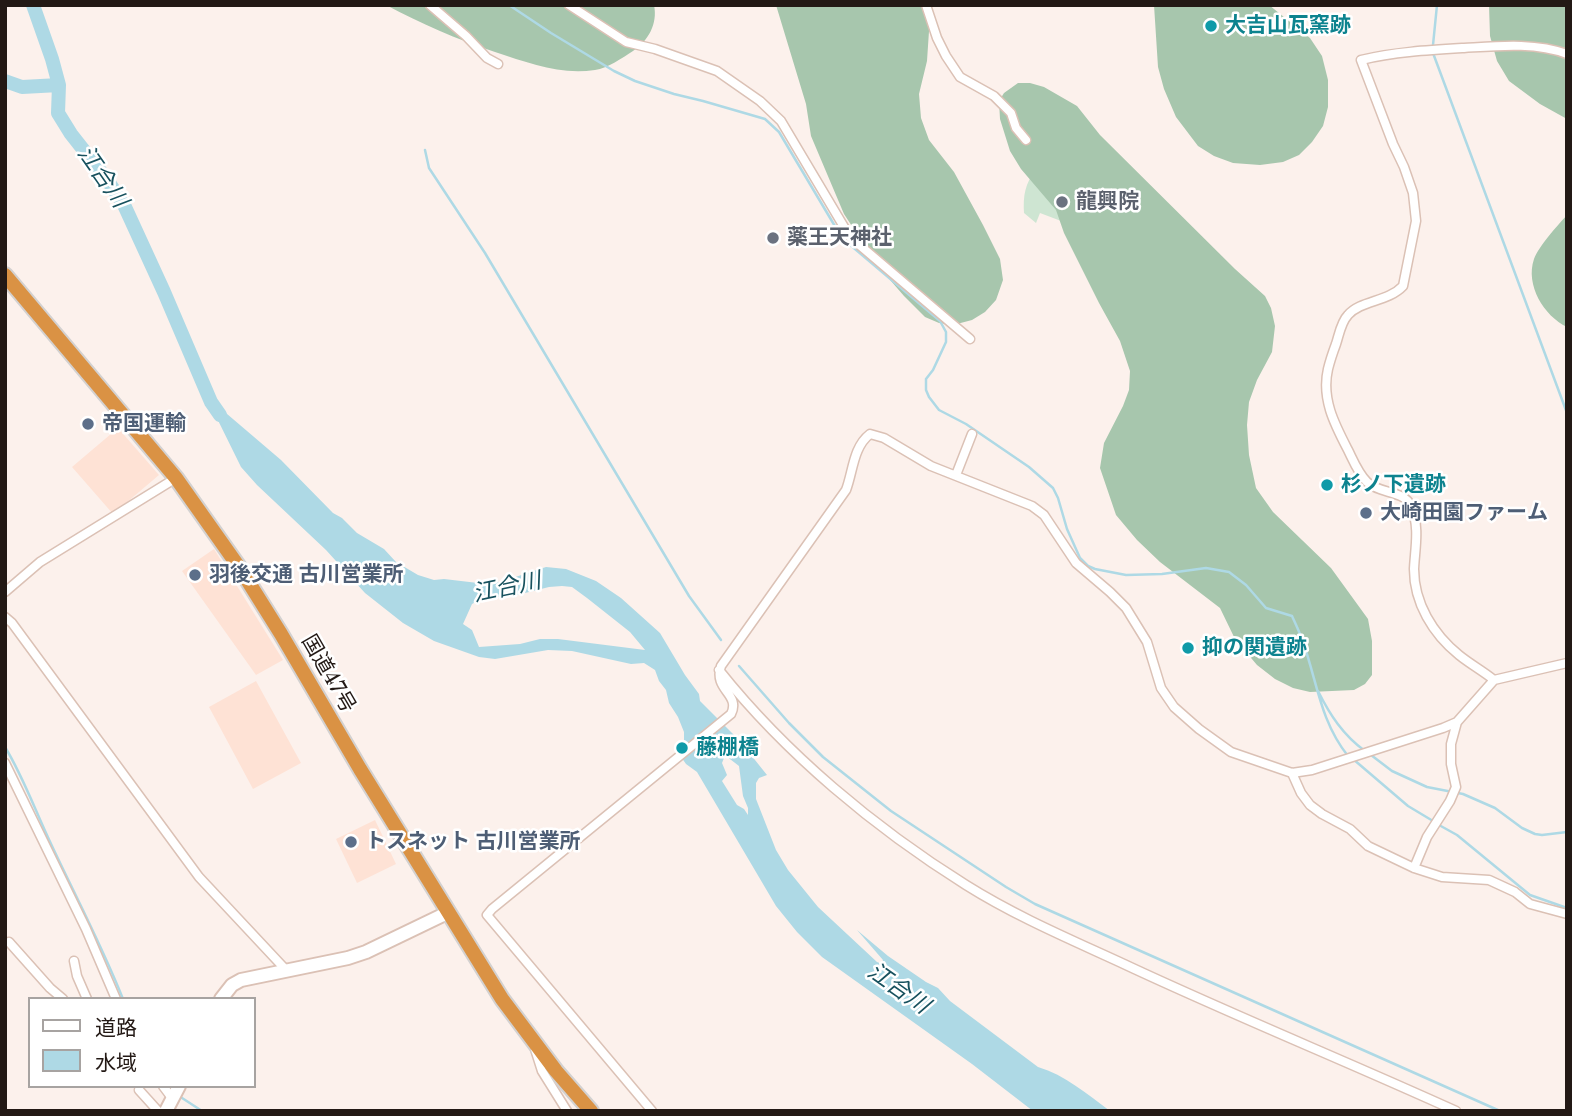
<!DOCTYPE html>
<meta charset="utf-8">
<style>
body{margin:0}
#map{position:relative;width:1572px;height:1116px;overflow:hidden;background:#fcf1ec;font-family:"Libre Baskerville","Noto Sans JP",serif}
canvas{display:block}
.frame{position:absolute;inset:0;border:7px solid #231915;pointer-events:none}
.legend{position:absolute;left:28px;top:997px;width:228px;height:91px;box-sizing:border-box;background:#fff;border:2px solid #a7a3a1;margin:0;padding:9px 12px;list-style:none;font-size:21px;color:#231915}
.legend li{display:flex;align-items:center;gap:14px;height:35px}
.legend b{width:35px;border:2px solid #a7a3a1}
</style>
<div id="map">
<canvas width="1572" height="1116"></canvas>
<div class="frame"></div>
<ul class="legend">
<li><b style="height:9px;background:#fff"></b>道路</li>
<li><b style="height:19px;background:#aed9e5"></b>水域</li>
</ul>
</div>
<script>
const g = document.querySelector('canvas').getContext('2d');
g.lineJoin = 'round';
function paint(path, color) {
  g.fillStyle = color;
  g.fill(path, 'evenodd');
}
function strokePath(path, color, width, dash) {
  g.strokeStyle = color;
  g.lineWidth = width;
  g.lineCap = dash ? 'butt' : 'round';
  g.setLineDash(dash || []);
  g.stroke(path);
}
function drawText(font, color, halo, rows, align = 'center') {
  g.font = font + ' "Libre Baskerville","Noto Sans JP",serif';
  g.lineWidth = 5;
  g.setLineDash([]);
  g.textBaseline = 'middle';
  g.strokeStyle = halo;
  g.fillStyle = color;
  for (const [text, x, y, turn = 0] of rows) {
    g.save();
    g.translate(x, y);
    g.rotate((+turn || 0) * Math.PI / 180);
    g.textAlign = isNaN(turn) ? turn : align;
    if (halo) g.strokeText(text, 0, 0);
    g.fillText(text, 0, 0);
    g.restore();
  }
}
const built = new Path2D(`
 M118,428L159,475L113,514L72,467Z
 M214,549L283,660L256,675L182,571Z
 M256,681L301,763L253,789L209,707Z
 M375,820L396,864L357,883L336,839Z`);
const green = new Path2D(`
 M1036,169L1069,224L1040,213L1036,223L1024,213C1023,195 1025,184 1036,169Z`);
const forest = new Path2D(`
 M386,5H654C658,24 648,41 633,51C622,58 608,68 595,70C559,75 529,63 495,52C456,39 422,24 386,5Z
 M776,5H928L929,31L927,61L919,94L921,118L929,140L954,172L983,225L1000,259L1003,280L996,300L985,312L972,320L953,325L939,323L925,317L904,296L878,266L844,214L811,136L806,104Z
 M1154,5H1269L1310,38L1322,56L1328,80V107L1323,126L1312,142L1299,155L1283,162L1260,165L1233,163L1214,156L1198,146L1176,117L1164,89L1158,67Z
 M1489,5H1567V119L1540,104L1509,81L1497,61L1490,36Z
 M1018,83H1030L1044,87L1077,106L1100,135L1235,269L1265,296L1271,308L1275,326L1272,352L1257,380L1249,402L1247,425L1249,455L1256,488L1273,512L1331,568L1368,619L1372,641V675L1365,684L1354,690L1310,692L1293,688L1275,679L1257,665L1235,639L1220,608L1160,562L1137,540L1116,515L1100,468L1104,443L1123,406L1129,390L1130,371L1120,341L1099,303L1064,233L1056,210L1021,169L1010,151L1000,119L999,101L1004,93Z
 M1567,215V327C1544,316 1525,285 1534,259C1539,246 1557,226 1567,215Z`);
const water = new Path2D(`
 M206,396L281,460L333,513L342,518L357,533L384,549L396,562L418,575L434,580L444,579L478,583L500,582L546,567L566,569L596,581L621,598L660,633L685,675L699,694L700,701L739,740L767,775L759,778L756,783V799L776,850L788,870L818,907L877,962L882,964L883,960L857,930L888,956L926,982L938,988L950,1001L1038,1067C1065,1075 1087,1094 1110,1111H1033L972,1064L822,957L797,932L776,906L697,772L686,764L679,754L684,741V732L678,717L669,703L666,690L659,681L655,670L644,663L631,664L572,651L548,650L495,659L479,657L434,641L403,623L365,593L326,550L257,485L241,467ZM562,586L572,587L587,598L630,632L645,650L558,639H540L520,644L479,647L472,630L463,624L472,604L481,599L517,595L549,587ZM724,745L726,756L739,766L743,796L748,808V815L744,809L737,805L722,781L727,775L722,763L724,758L720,756L719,748Z`);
const stream = new Path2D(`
 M509,5L551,33L614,71L635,81L674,94L703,101L765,119L779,132L842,238L940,321L946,332V342L933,370L926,379V390L929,397L939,410L966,424L1029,467L1053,488L1058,498L1067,529L1080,558L1088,566L1095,569L1126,575L1162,574L1206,568L1229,572L1246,585L1266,608L1292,616C1296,625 1300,633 1303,642C1317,681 1320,721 1348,756
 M1433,45L1437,5
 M1433,53L1567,413
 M425,150L429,168L485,253L689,596L721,640
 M739,666L789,723L823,757L891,811L1006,887L1035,904L1500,1111
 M1318,691C1330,715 1343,735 1365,751
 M5,747C24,778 36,813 52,846C76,897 102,946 123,999
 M1371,755L1392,771L1427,787L1463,794L1495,808L1522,828L1535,834L1542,835L1567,832
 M1353,759L1408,806L1433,821
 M1439,825L1457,835L1530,895L1567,908
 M179,1096L202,1111`);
const river = new Path2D(`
 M33,5L52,59L59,85L58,113L71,134L108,181L125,207L164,292L211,402L220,415
 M5,81L22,87L59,85`);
const minor = new Path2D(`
 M430,5L466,36L487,58L498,64
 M569,5L626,42L655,49L717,71L760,101L781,121L850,237L970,339
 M926,5L937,38L946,56L960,77L994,96L1011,113L1016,128L1026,140
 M956,475L972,434
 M5,592L40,562L176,478
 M5,617L12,623L199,877L286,970
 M719,670C786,754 875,828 966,885C1017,917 1072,940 1126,965C1235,1016 1346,1061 1456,1111
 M1494,680C1483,671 1470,664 1459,655C1433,634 1414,603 1414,569C1415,548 1420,527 1411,506C1404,490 1379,494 1367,482C1358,473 1353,460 1348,450C1335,425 1321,399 1328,369C1330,361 1333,352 1336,344C1339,335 1341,322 1348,315C1361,300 1388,302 1403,286L1416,221L1413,193L1404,167L1393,144L1361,60C1394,52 1430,50 1464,48C1497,46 1535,42 1567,54
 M5,763L86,929L116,999
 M1292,773L1301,793L1310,805L1322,814L1350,829L1368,846L1414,868L1442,877L1489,880L1515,892L1530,904L1567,914
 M1414,868L1427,837L1450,801L1456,787L1451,764V744L1457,722
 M9,942L50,988L63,999
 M74,961L77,976L87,999
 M535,1049L542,1071L567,1111
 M163,1086L172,1098
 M139,1090L158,1111
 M652,1111L487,915L492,909L731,714C741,694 713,690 721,666L846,490C853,472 853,447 870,434L884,438L931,466L1032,506L1044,515L1076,563L1110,592L1126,608L1147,642L1161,688L1174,707L1199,729L1231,752L1292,773L1312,770L1443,728L1457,722L1494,680L1567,663`);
const secondary = new Path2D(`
 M221,999L232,985L241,980L348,958L366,952L447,913
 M166,1111L179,1086`);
const trunk = new Path2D(`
 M5,275L176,478L241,570L281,634L360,769L502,999L556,1071L591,1111`);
const markers = [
 [1211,26,7,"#0f9aa8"],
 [1062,202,7,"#6b7280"],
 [773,238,7,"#6b7280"],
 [88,424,7,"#5c6f8a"],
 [1327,485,7,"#0f9aa8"],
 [1366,513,7,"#5c6f8a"],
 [195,575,7,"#5c6f8a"],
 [1188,648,7,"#0f9aa8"],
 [682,748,7,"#0f9aa8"],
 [351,842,7,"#5c6f8a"]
];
const cultureNames = [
 ["大吉山瓦窯跡",1225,26],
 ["杉ノ下遺跡",1341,485],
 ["抑の関遺跡",1202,648],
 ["藤棚橋",696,748]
];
const worshipNames = [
 ["龍興院",1076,202],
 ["薬王天神社",787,238]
];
const serviceNames = [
 ["帝国運輸",102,424],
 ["大崎田園ファーム",1380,513],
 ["羽後交通 古川営業所",209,575],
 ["トスネット 古川営業所",365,842]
];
const streetNames = [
 ["国道47号",328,674,60]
];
const waterNames = [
 ["江合川",102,177,55],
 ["江合川",507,588,-12],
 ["江合川",898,989,35]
];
paint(built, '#fee2d5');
paint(green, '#cee5d2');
paint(forest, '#a7c6ad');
paint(water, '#aed9e5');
strokePath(stream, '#aed9e5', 2.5);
strokePath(river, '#aed9e5', 14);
strokePath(minor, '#dbc1b5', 11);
strokePath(secondary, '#dbc1b5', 16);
strokePath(trunk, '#d3d1d0', 18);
strokePath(minor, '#fff', 8);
strokePath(secondary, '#fff', 12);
strokePath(trunk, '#da9244', 14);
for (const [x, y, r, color] of markers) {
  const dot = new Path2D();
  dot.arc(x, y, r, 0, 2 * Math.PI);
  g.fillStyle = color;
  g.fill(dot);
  strokePath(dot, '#fff', 2.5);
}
drawText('bold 21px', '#0d838f', '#fff', cultureNames, 'left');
drawText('bold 21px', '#5b616d', '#fff', worshipNames, 'left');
drawText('bold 21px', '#4e5e75', '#fff', serviceNames, 'left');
drawText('21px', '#231915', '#fff', streetNames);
drawText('italic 23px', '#17515e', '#fff', waterNames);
</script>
